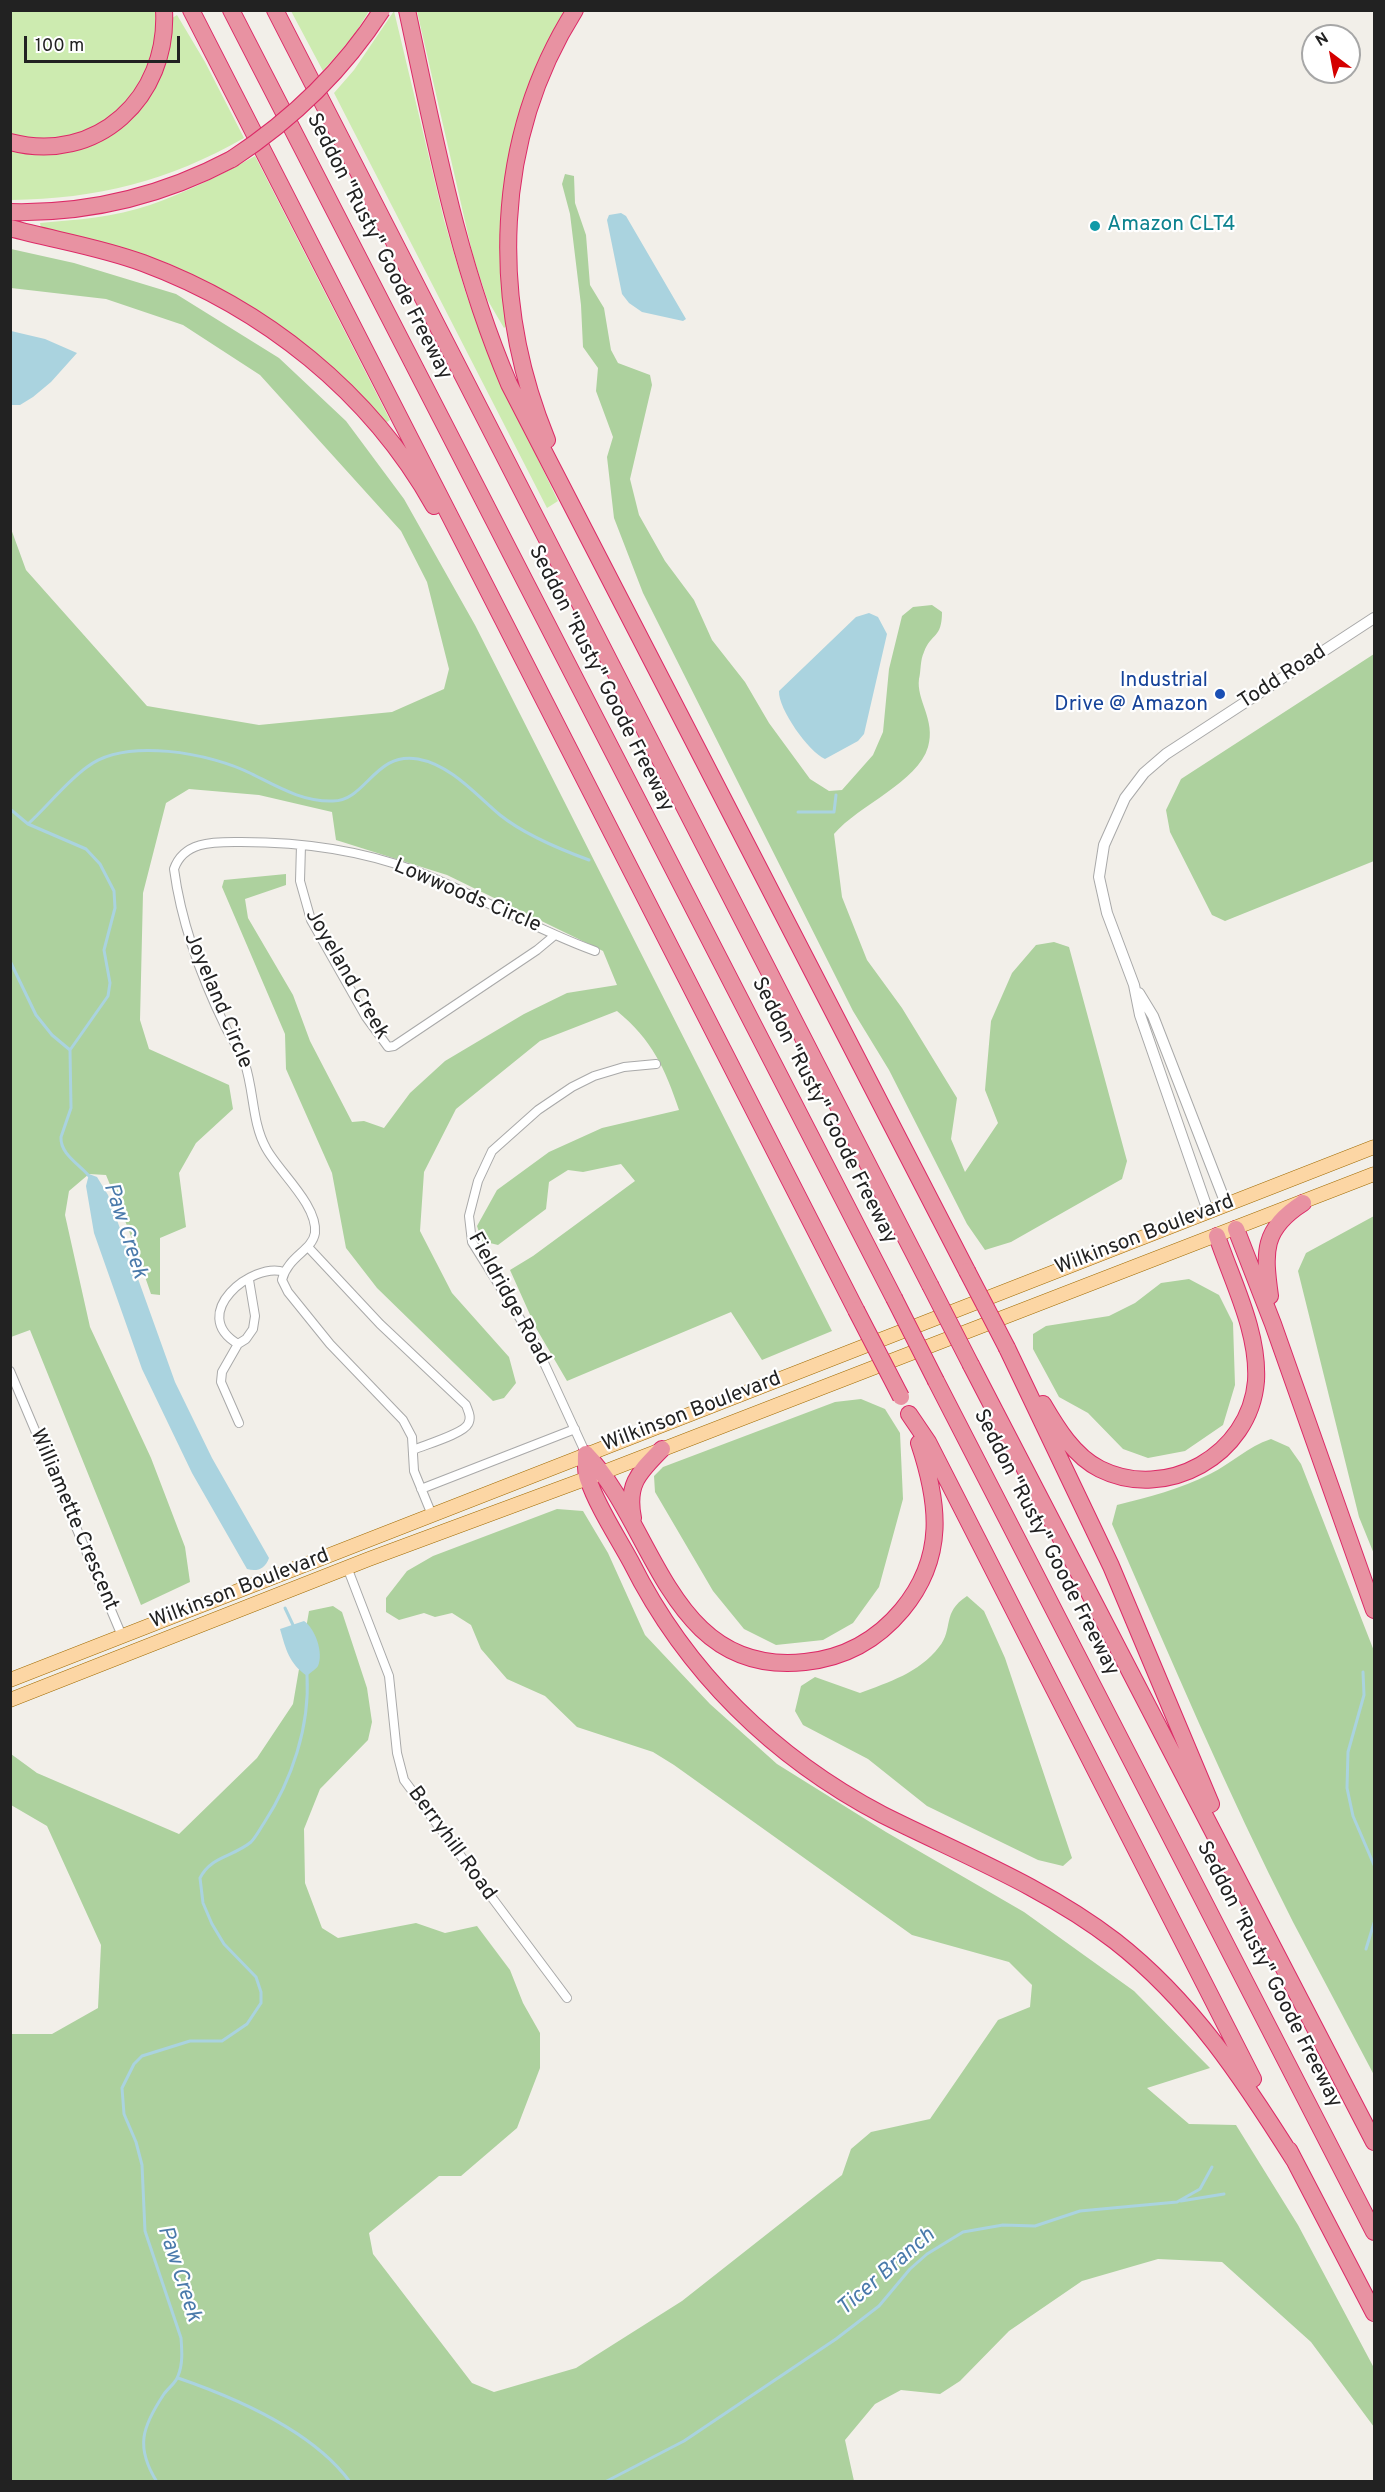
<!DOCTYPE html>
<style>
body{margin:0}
#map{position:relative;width:1385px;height:2492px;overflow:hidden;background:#f2efe9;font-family:Overpass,sans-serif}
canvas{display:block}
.frame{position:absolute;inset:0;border:12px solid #222;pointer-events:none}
.north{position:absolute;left:1301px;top:24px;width:60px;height:60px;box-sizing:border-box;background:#fff;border:2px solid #a7a7a7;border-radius:50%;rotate:328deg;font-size:16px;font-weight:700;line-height:24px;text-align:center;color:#222}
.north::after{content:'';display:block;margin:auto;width:21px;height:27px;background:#d40000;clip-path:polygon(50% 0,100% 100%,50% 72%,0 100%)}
.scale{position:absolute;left:24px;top:36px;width:156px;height:27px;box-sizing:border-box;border:3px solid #222;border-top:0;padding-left:8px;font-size:18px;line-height:21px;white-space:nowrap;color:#222;-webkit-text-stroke:4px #fff;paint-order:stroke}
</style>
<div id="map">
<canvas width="1385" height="2492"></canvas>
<div class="frame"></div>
<div class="north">N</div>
<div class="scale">100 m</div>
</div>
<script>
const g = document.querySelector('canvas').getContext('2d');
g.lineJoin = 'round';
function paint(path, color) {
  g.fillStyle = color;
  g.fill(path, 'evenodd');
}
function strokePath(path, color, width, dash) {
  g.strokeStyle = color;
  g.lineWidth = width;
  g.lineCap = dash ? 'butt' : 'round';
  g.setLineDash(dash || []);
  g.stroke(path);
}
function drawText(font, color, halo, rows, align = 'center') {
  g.font = font + ' Overpass,sans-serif';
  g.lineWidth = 4.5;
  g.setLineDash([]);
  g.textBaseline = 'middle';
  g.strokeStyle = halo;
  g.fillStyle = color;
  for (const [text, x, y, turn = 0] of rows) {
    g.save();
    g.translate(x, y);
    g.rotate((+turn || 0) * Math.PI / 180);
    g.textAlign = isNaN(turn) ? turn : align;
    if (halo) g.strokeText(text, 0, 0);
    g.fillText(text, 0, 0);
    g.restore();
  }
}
const grass = new Path2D(`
 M11,11H159L160,24L143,83L116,113L94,128L71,136L30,139L11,134Z
 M291,11H369L355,34L323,71Z
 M394,11L444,220L466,294L494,367L558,501L547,508L334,93L354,70Z
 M417,11H569L501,222L503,298L509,324L504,328L487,299L473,256Z
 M177,15L205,62L244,138C169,181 97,199 11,200L10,147L70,148L160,76L169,45L172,18Z
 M255,156L390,420L384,424L228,294L170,264L121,248L41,228L40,223C76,220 115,217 150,205C187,192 221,175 255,156Z`);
const forest = new Path2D(`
 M565,174L574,176L575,203L586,235L590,285L604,308L611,350L618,363L650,375L652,385L630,479L639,515L665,561L694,600L712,640L745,682L769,723L810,779L829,791L842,790L873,755L883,732L889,669L902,616L913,607L932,605L942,612C942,639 931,633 924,652C920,660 921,671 919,679C916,700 936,720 928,747C918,782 859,805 834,834L842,897L867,960L902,1008L957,1098L951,1139L965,1172L998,1123L985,1090L991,1021L1012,973L1036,945L1054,942L1069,947L1127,1161L1122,1179L1011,1242L985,1250L967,1224L889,1070L853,1011L643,593L614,518L607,457L613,437L596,391L598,368L583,347L581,305L570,214L562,184Z
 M11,249L74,263L176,294L279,358L346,421L404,499L475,625L832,1331L762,1360L731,1312L567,1381L536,1328L510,1270L533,1256L635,1181L621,1164L583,1172L568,1170L549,1182L546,1209L498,1245L482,1241L477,1226L497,1190L549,1152L602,1128L679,1110C665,1068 652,1040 617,1011L540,1041L456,1109L424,1172L420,1231L452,1293L509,1357L516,1383L504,1398L493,1401L377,1288L346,1248L332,1173L286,1069L285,1034L222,887L224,880L286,874V885L245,899L248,918L293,995L310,1041L352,1122L364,1121L384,1128L410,1093L445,1061L524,1014L567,993L617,985L603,951L447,875L336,840L332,812L259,795L189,789L166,803L143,893L140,1020L149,1049L229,1085L233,1109L196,1143L179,1173L186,1227L160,1238V1295L151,1294L128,1228L106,1175L89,1174L69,1191L65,1215L90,1327L151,1458L185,1547L190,1582L141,1605L30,1330L11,1337L10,526L26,570L147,706L259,725L392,712L444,689L449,669L427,582L401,531L260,375L183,325L106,299L11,288Z
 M1374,654V861L1225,921L1212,915L1170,832L1166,810L1181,779Z
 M1374,1216V1554L1359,1517L1298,1271L1306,1253Z
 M1189,1279L1219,1295L1233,1323L1235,1385L1223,1425L1185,1451L1148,1458L1123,1449L1088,1413L1059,1397L1033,1349V1334L1046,1326L1109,1316L1135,1303L1161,1283Z
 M861,1399L885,1409L900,1433L903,1499L879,1587L853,1623L823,1640L776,1645L744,1629L713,1591L655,1492L654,1476L663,1467L835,1402Z
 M1271,1439L1289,1447L1301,1464L1374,1651V2075C1347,2024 1320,1973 1293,1922C1227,1792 1170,1657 1112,1524L1117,1505C1148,1497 1181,1489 1210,1474C1232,1463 1247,1447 1271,1439Z
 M557,1509L583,1511L608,1553L645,1635L710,1704L777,1764L886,1832L1024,1912L1134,1991L1210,2068L1147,2088L1189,2124L1236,2125L1298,2225L1374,2368V2427L1311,2342L1222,2262L1158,2259L1082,2281L1009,2331L960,2381L940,2394L901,2390L875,2404L845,2440L854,2481H11V2034H52L98,2008L101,1945L47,1826L11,1805V1754L37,1773L179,1834L257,1758L293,1704L309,1611L333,1606L342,1612L367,1688L372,1722L368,1740L320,1789L304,1829L305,1883L322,1928L338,1938L416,1923L445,1933L477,1926L510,1970L523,2003L540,2033V2068L517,2128L461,2176H439L369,2233L373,2254L472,2383L494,2392L576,2368L682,2301L842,2175L851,2149L871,2132L930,2119L998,2020L1030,2007L1032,1985L1009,1962L912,1935L674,1765L653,1752L577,1727L545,1696L507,1679L481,1649L471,1625L452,1613L435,1617L424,1613L399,1620L386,1612V1598L407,1571L433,1556Z
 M967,1596L984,1611L1005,1658L1072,1858L1063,1866L1038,1860L927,1806L868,1759L803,1725L795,1711L801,1686L815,1677L860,1693C889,1682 919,1673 939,1647C954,1629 941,1613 967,1596Z`);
const water = new Path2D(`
 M621,213L626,216L686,319L683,321L642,312L629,303L622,294L607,220L609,215Z
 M11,331L45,339L77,353L51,382L33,397L20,405H11Z
 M869,613L878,617L887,634L864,734L858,741L825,759C809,752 778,709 779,691L856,617Z
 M89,1174L97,1177L108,1195L175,1382L212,1458L269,1558C265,1569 257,1572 247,1569L192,1473L142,1369L94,1233L86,1186Z
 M304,1621C315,1628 324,1653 318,1666C316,1669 310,1673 307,1676C289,1663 286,1650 280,1629Z`);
const stream = new Path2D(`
 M10,809L28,824L86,849L100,864L114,891L115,908L104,950L110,983L108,996L70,1050L71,1108L61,1137C60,1154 79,1164 89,1176
 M798,812H834L836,795
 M28,824C48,806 65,783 87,767C125,737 211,753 252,774C278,787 303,802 333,801C366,801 375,751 418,759C451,765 476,795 500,815C525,835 559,849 589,860
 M10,961L36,1015L52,1035L70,1050
 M285,1608L293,1625
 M1363,1672L1364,1695L1348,1752L1347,1788L1353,1816L1374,1865
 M1366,1949L1374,1923
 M1181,2201L1224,2194
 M178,2378C236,2398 313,2431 350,2482
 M157,2482C135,2447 142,2427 164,2394C168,2388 176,2383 178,2376C183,2364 182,2351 181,2338L145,2231L142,2165L136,2142L124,2114L122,2088L134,2064L142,2056L190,2041H222L247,2024L261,2003V1992L256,1977L224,1944L212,1924L203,1903L200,1878C211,1856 233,1857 251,1842C256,1837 260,1829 264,1823C292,1780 310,1726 307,1675
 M605,2482L684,2441L836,2339L879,2306L910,2269L927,2254L963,2232L1003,2225L1035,2226L1080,2211L1177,2202L1200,2189L1212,2167`);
const minor = new Path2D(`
 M301,845L300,881L311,920L366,1017L388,1047L394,1046L537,950L555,935
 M308,1247L380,1324L466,1405C468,1411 472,1417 468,1424C463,1434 424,1445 413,1450
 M238,1344C187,1314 253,1261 284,1272
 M10,1371L122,1636
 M239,1423L221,1382L222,1372L238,1344L246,1339L253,1329L255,1316L249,1280
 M586,1454L534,1341L472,1242L469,1216L478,1181L492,1151L538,1110L572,1087L594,1076L624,1067L656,1064
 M421,1489L575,1429
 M432,1515L414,1471L412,1437L403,1420L330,1344L288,1292L282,1280C288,1256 312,1251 315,1233C318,1205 278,1171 266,1148C252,1123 254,1091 245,1064C241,1051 232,1040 226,1028C202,979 181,922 174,869C184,840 216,842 241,842C299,842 361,850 416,871C477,895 534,929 595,951
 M347,1567L389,1676L397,1753L404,1780L567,1998`);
const tertiary = new Path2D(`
 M1139,993L1153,1016L1226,1204
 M1208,1211L1140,1015L1134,985L1107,913L1099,877L1104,845L1125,798L1144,773L1166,754L1374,618`);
const primary = new Path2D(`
 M10,1680L1374,1147
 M10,1700L369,1559L604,1472L1374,1174`);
const motorway = new Path2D(`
 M191,10L856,1310
 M231,10L894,1298
 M275,10L930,1285
 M407,10C435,139 457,262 509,384L967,1271
 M10,142C97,165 169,97 164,10
 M10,212C90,214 162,196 232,159
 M10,228C54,240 100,247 143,263C264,308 370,392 434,506
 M547,440C490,301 493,140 575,10
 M1236,1229L1273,1324L1374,1610
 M1270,1296C1264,1252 1262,1229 1303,1203
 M1007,1348L1111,1566L1211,1804
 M971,1365L1374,2142
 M936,1381L1374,2232
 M1043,1404C1057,1428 1074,1456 1100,1469C1166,1502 1250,1455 1256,1381C1259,1332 1232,1281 1217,1236
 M909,1414L928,1442L1253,2079
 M586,1454C586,1462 585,1472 588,1479C598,1508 617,1536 631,1562C686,1672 774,1758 883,1815C961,1854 1045,1887 1115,1941C1192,2001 1243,2079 1294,2160
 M586,1454C655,1525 669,1677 805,1662C844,1658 877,1640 902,1610C946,1557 939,1503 919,1443
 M633,1518C626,1483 640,1472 662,1449
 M1289,2150L1374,2313`);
const motorwayBridge = new Path2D(`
 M232,159C293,119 342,72 382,10
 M967,1271L1007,1348
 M930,1285L971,1365
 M894,1298L936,1381
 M856,1310L901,1397`);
const markers = [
 [1095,226,6,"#0f9aa8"],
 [1220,694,6,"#1a4fb4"]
];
const cultureNames = [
 ["Amazon CLT4",1107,226]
];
const streetNames = [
 ["Seddon \"Rusty\" Goode Freeway",378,247,63],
 ["Todd Road",1283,678,-33],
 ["Seddon \"Rusty\" Goode Freeway",600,679,63],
 ["Lowwoods Circle",467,897,23],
 ["Joyeland Creek",346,975,60],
 ["Joyeland Circle",217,1001,67],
 ["Seddon \"Rusty\" Goode Freeway",823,1111,63],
 ["Wilkinson Boulevard",1145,1236,-21],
 ["Fieldridge Road",508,1299,61],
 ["Wilkinson Boulevard",692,1413,-21],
 ["Williamette Crescent",73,1520,67],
 ["Seddon \"Rusty\" Goode Freeway",1045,1543,63],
 ["Wilkinson Boulevard",240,1590,-21],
 ["Berryhill Road",451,1844,54],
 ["Seddon \"Rusty\" Goode Freeway",1268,1975,63]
];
const transitNames = [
 ["Industrial",1208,682],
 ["Drive @ Amazon",1208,706]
];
const waterNames = [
 ["Paw Creek",124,1231,72],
 ["Ticer Branch",887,2273,-41],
 ["Paw Creek",178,2274,72]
];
paint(grass, '#cdebb0');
paint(forest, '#add19e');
paint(water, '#aad3df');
strokePath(stream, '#aad3df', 3);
strokePath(minor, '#a9a9a9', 10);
strokePath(tertiary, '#a9a9a9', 12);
strokePath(primary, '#a06b00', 15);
strokePath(motorway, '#dc2a67', 18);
strokePath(minor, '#fff', 8);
strokePath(tertiary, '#fff', 10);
strokePath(primary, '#fcd6a4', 14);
strokePath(motorway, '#e892a2', 16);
strokePath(motorwayBridge, '#dc2a67', 18, []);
strokePath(motorwayBridge, '#e892a2', 16);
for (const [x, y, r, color] of markers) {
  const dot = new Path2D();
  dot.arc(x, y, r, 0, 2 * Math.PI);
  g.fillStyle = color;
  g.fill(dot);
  strokePath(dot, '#fff', 2);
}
drawText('21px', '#0d838f', '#fff', cultureNames, 'left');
drawText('21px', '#222', '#fff', streetNames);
drawText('21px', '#164399', '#fff', transitNames, 'right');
drawText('italic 22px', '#4a7aab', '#fff', waterNames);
</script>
